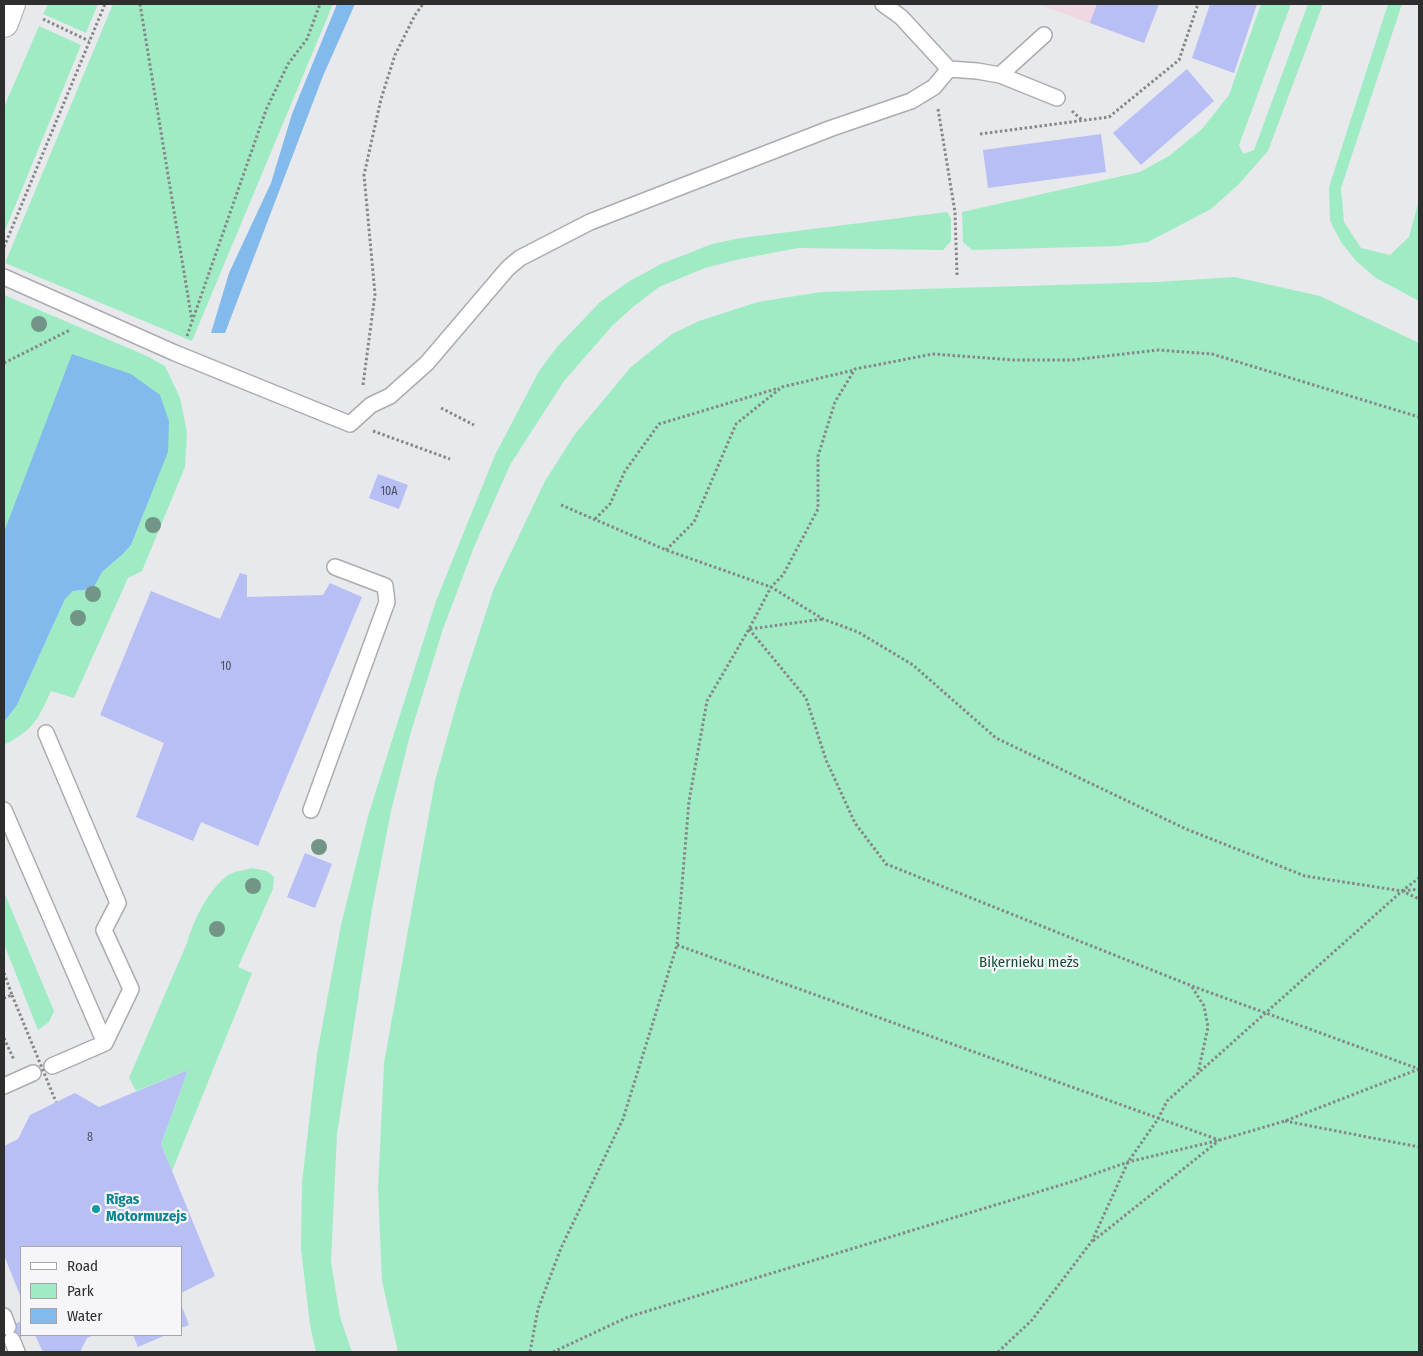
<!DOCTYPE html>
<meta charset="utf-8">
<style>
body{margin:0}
#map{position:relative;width:1423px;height:1356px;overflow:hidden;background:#e8e9ec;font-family:"Fira Sans Condensed",sans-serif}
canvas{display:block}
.frame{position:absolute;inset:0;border:5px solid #2e2e2f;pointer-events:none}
.legend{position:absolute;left:20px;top:1246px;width:162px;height:90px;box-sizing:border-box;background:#f6f6f9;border:1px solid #a6a6a8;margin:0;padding:6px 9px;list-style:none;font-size:15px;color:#2e2e2f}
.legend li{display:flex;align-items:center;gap:10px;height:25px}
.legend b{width:25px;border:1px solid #a6a6a8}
</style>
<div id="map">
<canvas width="1423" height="1356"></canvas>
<div class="frame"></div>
<ul class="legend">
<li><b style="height:6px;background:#fff"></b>Road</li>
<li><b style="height:14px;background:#9fecc4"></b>Park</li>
<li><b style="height:14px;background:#82baee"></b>Water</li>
</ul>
</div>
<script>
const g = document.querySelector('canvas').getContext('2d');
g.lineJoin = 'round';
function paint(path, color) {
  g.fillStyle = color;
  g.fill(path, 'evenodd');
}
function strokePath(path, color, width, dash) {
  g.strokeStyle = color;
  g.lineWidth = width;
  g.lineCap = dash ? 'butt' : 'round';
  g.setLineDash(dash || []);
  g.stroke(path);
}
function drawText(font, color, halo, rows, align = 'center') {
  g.font = font + ' "Fira Sans Condensed",sans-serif';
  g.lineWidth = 4.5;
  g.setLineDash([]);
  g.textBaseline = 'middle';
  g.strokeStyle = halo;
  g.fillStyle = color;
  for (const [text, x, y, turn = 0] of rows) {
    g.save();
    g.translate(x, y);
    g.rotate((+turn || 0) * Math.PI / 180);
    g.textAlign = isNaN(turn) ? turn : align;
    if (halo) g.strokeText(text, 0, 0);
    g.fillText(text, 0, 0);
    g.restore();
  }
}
const industrial = new Path2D(`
 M1037,4H1159L1144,43Z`);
const green = new Path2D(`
 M48,4H98L86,33L43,14Z
 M113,4H333L192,341L5,263Z
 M1261,4H1291L1239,145L1243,154L1254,150L1308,4H1323L1268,151L1238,185L1211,209L1148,242L1117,246L972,250L963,242L962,212L1140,172L1169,156L1202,129L1229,95Z
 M1388,4H1402L1341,188L1344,222L1361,248L1390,255L1409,237L1419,200V301L1376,278L1356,261L1341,242L1330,221L1329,187Z
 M39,26L81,45L4,233V107Z
 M947,212L951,218V241L943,250L798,248L740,259L705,268L659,287L633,307L613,325L564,381L510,465L474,547L443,629L410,735L391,811L372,909L337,1134L331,1262L340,1317L352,1352H316L310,1325L301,1249L302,1182L317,1054L341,925L368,816L436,601L495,455L539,371L557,347L600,302L628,282L661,264L712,244L741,238Z
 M1235,277L1320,296L1419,343V1352H398L382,1281L378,1189L384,1063L435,781L460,692L494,588L545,481L575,434L631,367L672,334L699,321L758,302L821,292L1156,282Z
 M4,295L147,356L165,366L180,398L187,432L185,467L142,571L128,578L74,698L51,691C38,720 33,730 4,745V722L17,705L65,599L73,591L84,590L94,587L102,572L123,554L131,545L151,494L4,532Z
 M252,868L267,871L274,877L273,889L238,967L252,973L172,1171L161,1144L188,1070L136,1091L129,1078L187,943C193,921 210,886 230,874C236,871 246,870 252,868Z
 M4,892L54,1011L49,1022L38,1030L4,944Z`);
const water = new Path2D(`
 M337,4H355L323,76L225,333H211L229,273L271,183L292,114Z
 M72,354L131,374L160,395L169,421L168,452L131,545L123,554L102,572L94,587L84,590L73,591L65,599L17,705L4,722V532Z`);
const building = new Path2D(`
 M1097,4H1159L1144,43L1090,23Z
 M1210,4H1257L1234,73L1192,58Z
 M1187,69L1214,101L1141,165L1113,133Z
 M1101,134L1106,172L988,188L983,150Z
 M378,474L408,485L399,509L369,498Z
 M240,573L247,575V597L323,595L330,583L362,597L258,846L201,822L193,841L136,817L164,743L100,715L151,591L220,619Z
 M305,853L332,864L315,908L287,897Z
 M188,1070L161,1144L215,1276L181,1293V1247H21V1298L4,1255V1146L18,1139L30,1115L75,1093L99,1107Z
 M181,1304L189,1325L181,1328Z
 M21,1321V1335H25L4,1344V1329Z
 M35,1335H94L87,1338L80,1352H43Z
 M133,1335H166L138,1347Z`);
const path = new Path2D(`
 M140,4L192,321
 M43,19L89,41
 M938,109L955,212L957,275
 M1072,111L1082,120
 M980,134L1109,117L1179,60L1198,4
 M4,247L105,4
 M187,336L266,110L288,64L307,39L320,4
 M4,363L70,330
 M363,385L375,294L364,175L381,99L395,55L415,15L423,4
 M441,408L474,425
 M373,431L450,459
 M561,505L666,550L771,587L823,619L858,632L913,665L996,738L1186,829L1305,876L1402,891L1419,899
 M595,519L610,504L625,471L659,424L779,388
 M666,550L694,522L736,424L782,387L854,370
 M749,629L806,698L826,760L855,823L886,864L1192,986L1419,1069
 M750,629L823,619
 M1403,891L1419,889
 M677,945L1219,1140
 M4,973L12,995L4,998
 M1192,987L1204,1006L1208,1027L1198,1073
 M4,1038L14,1060
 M1285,1121L1419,1147
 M1093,1241L1217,1142
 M530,1352L538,1309L561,1248L623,1119L677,945L689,801L707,701L749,629L771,587L783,575L818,509V456L835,402L855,369L933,354L1014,360H1072L1158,350L1212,354L1419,417
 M553,1352L628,1317L1074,1181L1128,1162L1220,1140L1285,1121L1419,1069
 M998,1352L1032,1320L1092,1241L1128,1162L1158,1119L1167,1101L1402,891L1419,878`);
const service = new Path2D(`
 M883,4L901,17L949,69
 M1000,75L1057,98
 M4,277L175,353L350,424L371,405L390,396L427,363L508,268L520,258L590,222L832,128L911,101L934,87L949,69L977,71L1000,75L1044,35
 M46,733L118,903L104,930L131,989L105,1043
 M4,810L105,1043L52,1066
 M311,810L387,602L385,586L335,567
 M4,1086L33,1073
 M4,1316L8,1327
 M12,1340L17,1352`);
const tertiary = new Path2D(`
 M4,23L11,4`);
const pathBridge = new Path2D(`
 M12,995L56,1102`);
const trees = [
 [39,324],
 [153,525],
 [93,594],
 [78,618],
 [319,847],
 [253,886],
 [217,929]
];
const markers = [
 [96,1209,5,"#0f9aa8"]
];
const numberNames = [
 ["10A",389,492],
 ["10",226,667],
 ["8",90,1138]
];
const parkNames = [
 ["Biķernieku mežs",1029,963]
];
const cultureNames = [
 ["Rīgas",106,1200],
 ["Motormuzejs",106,1217]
];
paint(industrial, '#efd8e4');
paint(green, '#9fecc4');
paint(water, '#82baee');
paint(building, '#b7bff5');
strokePath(service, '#acacaf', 18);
strokePath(tertiary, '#acacaf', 30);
strokePath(path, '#878789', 3, [2.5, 2.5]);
strokePath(service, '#fff', 15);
strokePath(tertiary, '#fff', 28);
strokePath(pathBridge, '#878789', 3, [2.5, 2.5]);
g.fillStyle = '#739588';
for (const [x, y] of trees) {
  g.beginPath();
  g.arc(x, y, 8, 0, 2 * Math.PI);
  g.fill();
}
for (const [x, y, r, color] of markers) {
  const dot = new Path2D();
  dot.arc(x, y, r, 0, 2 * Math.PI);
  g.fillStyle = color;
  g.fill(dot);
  strokePath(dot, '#f6f6f9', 2);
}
drawText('12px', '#505260', null, numberNames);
drawText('15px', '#135037', '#f6f6f9', parkNames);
drawText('bold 15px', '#0d838f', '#f6f6f9', cultureNames, 'left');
</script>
